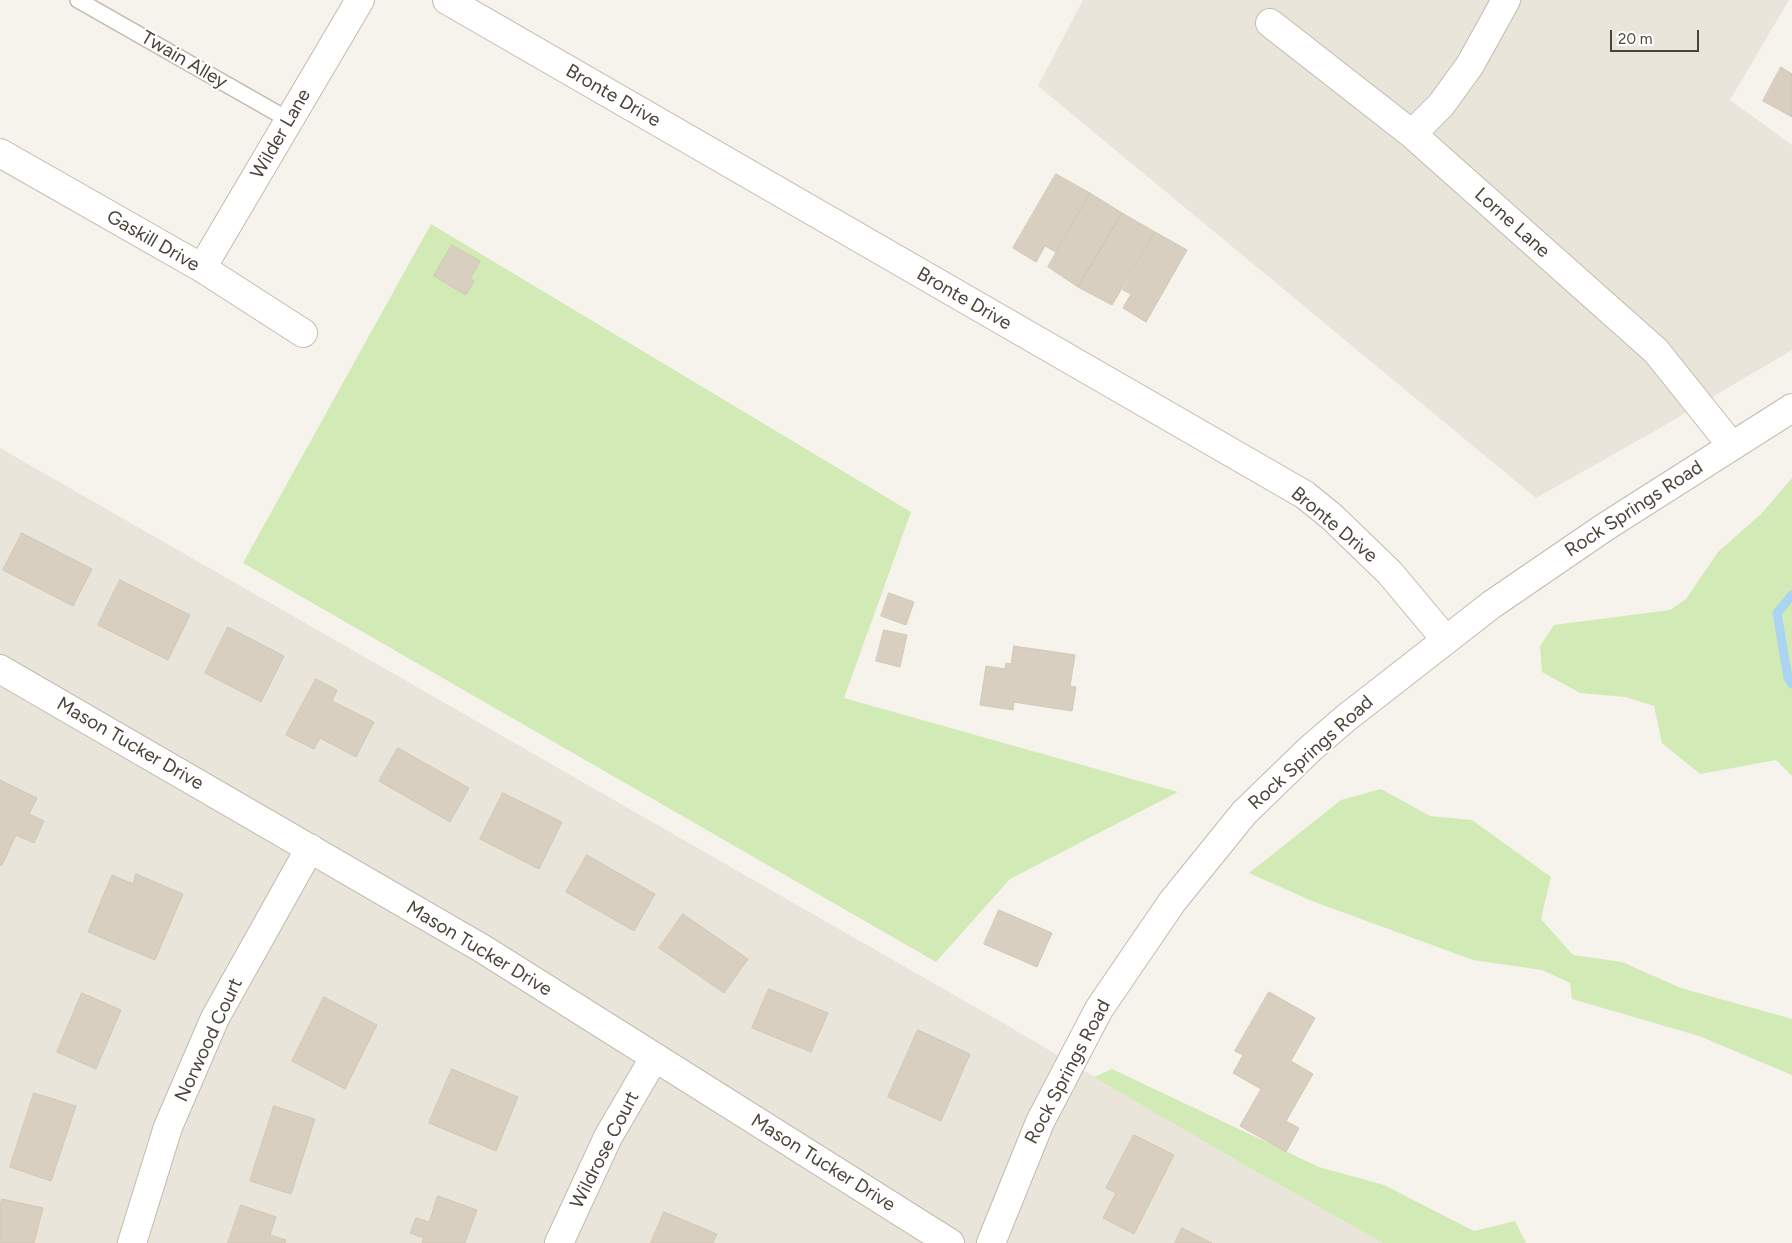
<!DOCTYPE html>
<style>
body{margin:0}
#map{position:relative;width:1792px;height:1243px;overflow:hidden;background:#f6f3ec;font-family:Figtree,sans-serif}
canvas{display:block}
.scale{position:absolute;left:1610px;top:30px;width:89px;height:22px;box-sizing:border-box;border:2px solid #4b4439;border-top:0;padding-left:6px;font-size:15px;line-height:18px;white-space:nowrap;color:#4b4439;-webkit-text-stroke:4px #fff;paint-order:stroke}
</style>
<div id="map">
<canvas width="1792" height="1243"></canvas>
<div class="scale">20 m</div>
</div>
<script>
const g = document.querySelector('canvas').getContext('2d');
g.lineJoin = 'round';
function paint(path, color) {
  g.fillStyle = color;
  g.fill(path, 'evenodd');
}
function strokePath(path, color, width, dash) {
  g.strokeStyle = color;
  g.lineWidth = width;
  g.lineCap = dash ? 'butt' : 'round';
  g.setLineDash(dash || []);
  g.stroke(path);
}
function drawText(font, color, halo, rows, align = 'center') {
  g.font = font + ' Figtree,sans-serif';
  g.lineWidth = 4.5;
  g.setLineDash([]);
  g.textBaseline = 'middle';
  g.strokeStyle = halo;
  g.fillStyle = color;
  for (const [text, x, y, turn = 0] of rows) {
    g.save();
    g.translate(x, y);
    g.rotate((+turn || 0) * Math.PI / 180);
    g.textAlign = isNaN(turn) ? turn : align;
    if (halo) g.strokeText(text, 0, 0);
    g.fillText(text, 0, 0);
    g.restore();
  }
}
const residential = new Path2D(`
 M1083,0H1789L1730,100L1792,145V350L1660,428L1536,498L1038,86Z
 M0,448L1003,1023L1255,1171L1383,1243H0Z`);
const green = new Path2D(`
 M431,224L911,512L844,698L1178,792L1010,879L936,962L243,563Z
 M1792,478V776L1776,760L1700,774L1662,743L1654,706L1626,697L1580,693L1542,672L1540,646L1554,625L1670,610L1686,599L1718,552L1761,514Z
 M1381,789L1430,816L1472,820L1551,877L1541,919L1573,955L1622,962L1681,988L1792,1019V1075L1699,1036L1572,999L1570,983L1542,970L1473,960L1312,901L1249,873L1341,800Z
 M1112,1069L1319,1167L1384,1185L1474,1231L1515,1221L1526,1243H1383L1255,1171L1094,1077Z`);
const stream = new Path2D(`
 M1792,595L1777,613L1788,678L1792,684`);
const building = new Path2D(`
 M1781,67L1792,74V117L1763,101Z
 M1056,174L1090,193L1056,252L1045,246L1036,262L1013,248Z
 M1090,193L1122,213L1078,287L1048,267Z
 M1122,213L1155,232L1112,305L1078,287Z
 M1155,232L1187,250L1146,322L1123,308L1131,294L1123,290Z
 M452,245L480,261L470,279L474,281L466,295L434,276Z
 M22,533L92,569L73,606L3,570Z
 M120,580L190,615L168,660L98,625Z
 M889,593L914,602L906,625L881,616Z
 M228,627L284,656L261,702L205,673Z
 M884,630L907,635L900,667L876,661Z
 M1014,646L1075,655L1070,686L1076,687L1072,711L1014,702L1013,710L980,705L986,666L1005,669L1006,663L1011,664Z
 M316,679L337,690L332,701L374,722L356,757L320,738L314,749L286,735Z
 M398,748L469,788L450,822L379,781Z
 M0,780L37,798L29,814L44,821L34,843L16,835L2,865H0Z
 M503,793L562,822L539,869L480,839Z
 M587,855L655,894L634,931L566,892Z
 M136,874L183,894L155,960L88,932L112,875L133,884Z
 M999,910L1052,933L1037,967L984,944Z
 M683,914L748,959L724,993L659,948Z
 M769,989L828,1013L811,1052L752,1028Z
 M1269,992L1315,1018L1291,1061L1313,1074L1286,1121L1299,1128L1286,1152L1240,1126L1261,1089L1233,1073L1243,1055L1235,1051Z
 M82,993L121,1010L96,1069L57,1052Z
 M324,997L377,1025L345,1089L292,1061Z
 M918,1030L970,1054L941,1121L888,1097Z
 M452,1069L518,1097L496,1151L429,1123Z
 M34,1093L76,1106L51,1181L10,1167Z
 M274,1106L315,1119L291,1194L250,1181Z
 M1134,1135L1174,1155L1134,1234L1103,1218L1116,1193L1106,1188Z
 M438,1196L477,1210L465,1243H422L424,1238L410,1233L416,1218L429,1222Z
 M2,1199L43,1208L34,1243H0V1208Z
 M241,1205L276,1217L270,1235L286,1240L285,1243H228Z
 M664,1212L717,1234L713,1243H651Z
 M1182,1228L1212,1243H1175Z`);
const service = new Path2D(`
 M78,0L289,120`);
const minor = new Path2D(`
 M447,0L1305,495L1332,517L1390,573L1446,640
 M1270,23L1412,134L1656,351L1732,446
 M1412,134L1441,105L1470,65L1506,0
 M0,153L202,268L303,333
 M202,268L360,0
 M0,669L483,949L950,1243
 M132,1243L168,1127L215,1018L310,848
 M559,1243L608,1137L654,1058`);
const tertiary = new Path2D(`
 M991,1243L1040,1122L1099,1009L1172,902L1244,813L1310,749L1346,718L1491,605L1605,527L1792,408`);
const streetNames = [
 ["Twain Alley",184,60,30],
 ["Bronte Drive",613,96,30],
 ["Wilder Lane",281,134,-60],
 ["Lorne Lane",1512,223,42],
 ["Gaskill Drive",153,241,30],
 ["Bronte Drive",964,299,30],
 ["Rock Springs Road",1634,509,-33],
 ["Bronte Drive",1334,525,40],
 ["Mason Tucker Drive",130,744,30],
 ["Rock Springs Road",1311,753,-42],
 ["Mason Tucker Drive",479,949,31],
 ["Norwood Court",209,1040,-65],
 ["Rock Springs Road",1068,1072,-62],
 ["Wildrose Court",605,1150,-63],
 ["Mason Tucker Drive",823,1163,32]
];
paint(residential, '#eae5da');
paint(green, '#d2eab5');
strokePath(stream, '#a9d4f2', 9);
paint(building, '#d8cfc1');
strokePath(building, '#d3c7b4', 1);
strokePath(service, '#c2bbae', 18);
strokePath(minor, '#c2bbae', 30);
strokePath(tertiary, '#c2bbae', 30);
strokePath(service, '#fff', 15);
strokePath(minor, '#fff', 28);
strokePath(tertiary, '#fff', 28);
drawText('19px', '#4b4439', '#fff', streetNames);
</script>
